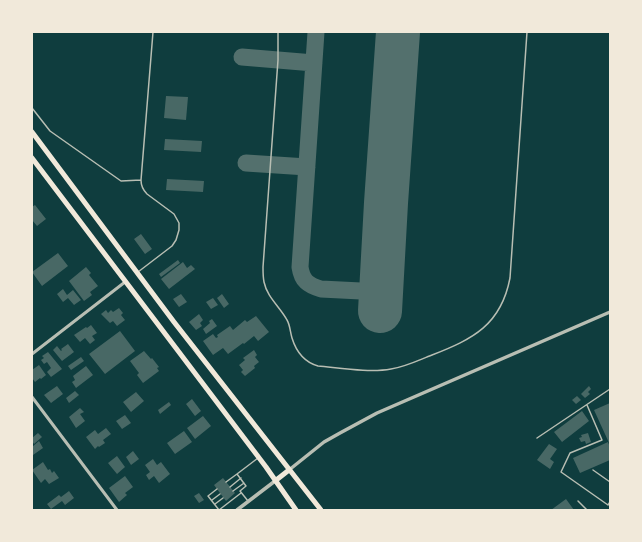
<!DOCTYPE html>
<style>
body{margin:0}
#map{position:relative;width:642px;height:542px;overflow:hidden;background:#0f3d3e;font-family:Bitter,serif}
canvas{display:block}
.frame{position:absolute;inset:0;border:33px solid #f1e9da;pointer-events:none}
</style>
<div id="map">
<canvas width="642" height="542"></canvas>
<div class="frame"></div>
</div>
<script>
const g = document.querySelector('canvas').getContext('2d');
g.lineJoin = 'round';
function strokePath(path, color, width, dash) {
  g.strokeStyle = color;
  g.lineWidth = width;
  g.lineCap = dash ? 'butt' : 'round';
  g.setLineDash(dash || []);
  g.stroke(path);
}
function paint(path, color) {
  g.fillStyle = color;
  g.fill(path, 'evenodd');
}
const taxiway = new Path2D(`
 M316,32L300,267C302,281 308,285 321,289L381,292
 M242,57L314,63
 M246,163L307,167`);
const runway = new Path2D(`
 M380,311L386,203L398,32`);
const building = new Path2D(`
 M166,96L188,97L186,120L164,118Z
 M165,139L202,141L201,152L164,150Z
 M167,179L204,181L203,192L166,190Z
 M35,205L46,219L37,226L32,220V207Z
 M141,234L152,249L145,254L134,239Z
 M58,253L68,266L42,286L32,272Z
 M178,260L180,263L161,277L159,274Z
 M183,262L187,268L191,265L195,269L169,289L161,279Z
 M86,267L91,273L89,275L98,286L90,292L92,295L84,301L69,281Z
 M63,289L67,295L73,290L81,300L74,305L68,298L63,302L57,294Z
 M181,294L187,302L179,307L173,299Z
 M222,294L229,304L224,308L217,298Z
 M213,298L218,305L211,309L206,302Z
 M119,308L123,313L121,315L125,320L117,326L113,321L110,323L101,314L106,310L108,313L111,310L113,312Z
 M199,314L203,320L200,323L202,326L196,330L189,322Z
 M256,316L269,332L258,341L254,336L244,344L243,343L228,354L223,348L213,355L203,341L213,334L216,338L218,337L217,335L230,326L233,330L245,320L247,322Z
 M212,319L217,326L206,334L203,329L210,323L209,321Z
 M91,325L97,333L92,336L95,340L90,344L85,338L80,342L74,335L86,327L87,328Z
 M120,331L135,351L105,374L89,354Z
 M68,344L74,352L62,361L53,350L57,346L61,351L62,350L61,349Z
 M254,350L257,355L255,357L259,362L254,366L255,368L245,376L241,372L243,370L239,365L245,360L243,358Z
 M144,351L151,359L152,358L159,367L157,368L159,371L143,383L137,375L139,373L130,361Z
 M48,352L62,369L51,377L47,372L51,368L47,362L44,364L41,360L44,358L42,356Z
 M81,357L84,361L71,370L68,366Z
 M39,365L46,375L41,379L40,378L35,382L32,378V370Z
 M86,366L93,375L76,388L72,382L75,380L73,376Z
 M57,386L63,394L51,403L44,395Z
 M589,386L591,389L588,392L590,394L585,398L581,394Z
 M75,391L79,395L69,403L66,398Z
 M136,392L144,401L131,412L123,402Z
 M577,396L581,400L576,404L572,400Z
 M192,399L201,411L195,416L186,404Z
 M169,402L171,405L160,414L158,410Z
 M610,403V445L594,410Z
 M80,408L84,412L80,414L85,421L76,428L69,417Z
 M582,411L589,421L562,442L554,432Z
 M125,415L131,423L122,429L116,421Z
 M203,416L211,426L195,439L187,428Z
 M106,428L111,434L103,440L105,443L99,447L98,446L95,449L86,437L95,430L98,434Z
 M184,431L192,442L175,454L167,443Z
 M38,433L42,437L34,444L32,441V438Z
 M588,433L591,442L586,444L585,441L581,442L579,438L582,437L581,435Z
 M39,441L43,448L33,455L32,454V447Z
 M608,442L610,447V460L580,473L573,458Z
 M549,444L557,449L550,459L554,462L550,469L537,460Z
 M133,451L139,459L131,465L126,457Z
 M117,456L125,467L117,474L108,463Z
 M153,459L157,465L161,462L170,474L159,483L154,476L149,480L146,475L150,472L145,465Z
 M43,462L48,470L50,469L52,473L54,471L59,478L49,484L45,479L41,483L32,470Z
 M125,476L133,487L125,493L127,495L119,502L109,488Z
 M223,478L235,493L226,501L214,485Z
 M69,491L74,498L65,505L62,501L51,509L47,504L59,495L61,497Z
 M199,493L204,500L199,503L194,496Z
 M566,499L574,510H551Z`);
const service = new Path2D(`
 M278,32V60L263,267C263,272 263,277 264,282C267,297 280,307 287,320C290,325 290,331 292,338C296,351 304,362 318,366C340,368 370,373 391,369C405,367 419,360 432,355C473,339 501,325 510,278L527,32
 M32,108L50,131L121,181L141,180
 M138,272L172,246L176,240L179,230V223L174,214L147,194C143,190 141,186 141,180L153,32
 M587,405L602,440L570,453L561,472L608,505L610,502
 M537,438L610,389
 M593,470L610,482
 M226,482L237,474
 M230,487L241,478
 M217,489L208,496L219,510L241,493
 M233,491L244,483
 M212,500L220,494
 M248,501L240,491L246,486L237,474L258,458
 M578,501L587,510
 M215,504L223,498`);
const minor = new Path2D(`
 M32,354L125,282
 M32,397L117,510`);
const tertiary = new Path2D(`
 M289,470L324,442L340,433L377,413L610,312
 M237,510L275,481`);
const trunk = new Path2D(`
 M32,132L174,322L321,510
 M32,158L266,467L296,510
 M275,481L289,470`);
strokePath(taxiway, '#53706d', 17);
strokePath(runway, '#53706d', 44);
paint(building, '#486865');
strokePath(service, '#b8beb3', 1.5);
strokePath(minor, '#b8beb3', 3);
strokePath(tertiary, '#b8beb3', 3.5);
strokePath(trunk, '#f1e9da', 5);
</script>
